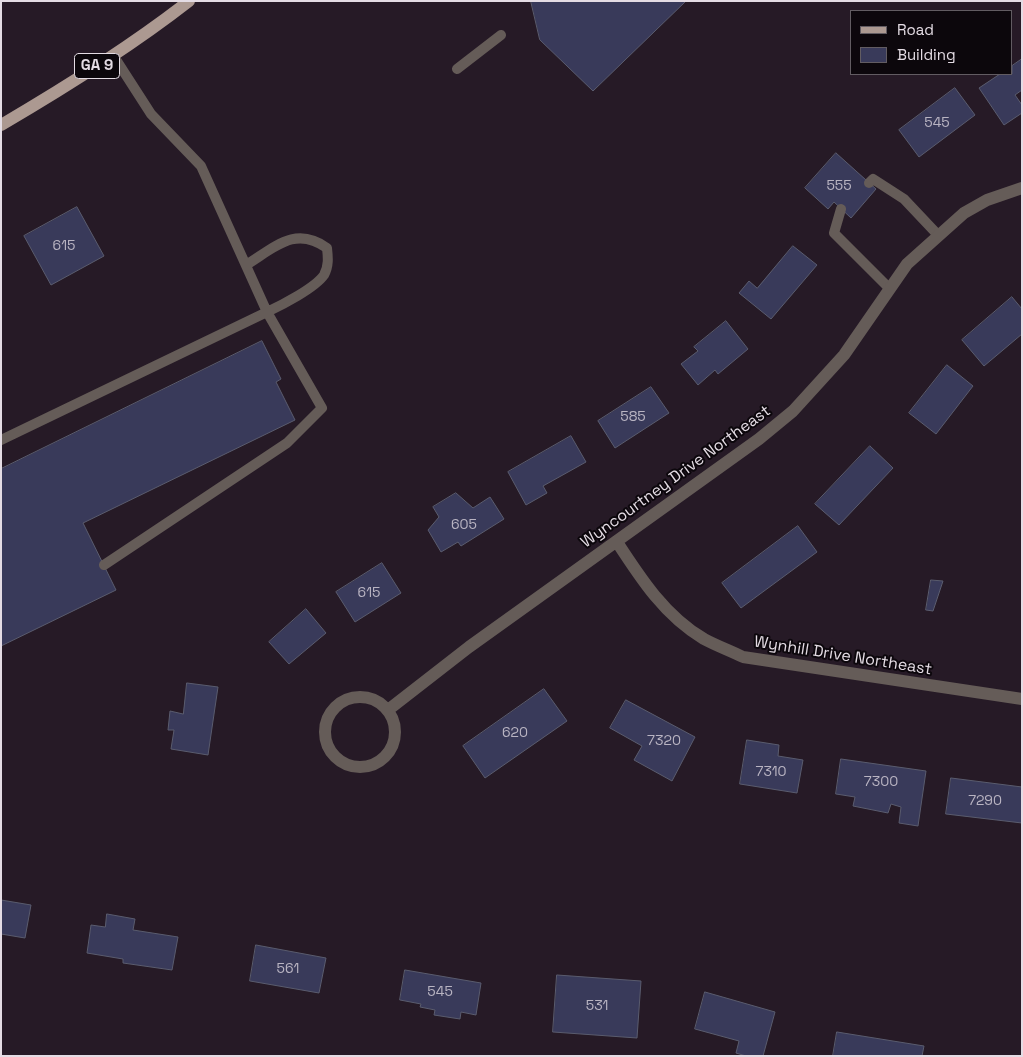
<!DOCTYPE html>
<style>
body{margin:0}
#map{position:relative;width:1023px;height:1057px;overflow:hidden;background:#261a26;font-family:"Space Grotesk",sans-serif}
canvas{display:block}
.frame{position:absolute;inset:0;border:2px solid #e4dce4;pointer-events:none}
.legend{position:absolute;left:850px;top:10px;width:162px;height:65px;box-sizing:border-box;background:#0c070c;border:1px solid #625c62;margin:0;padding:6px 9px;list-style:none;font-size:15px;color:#e4dce4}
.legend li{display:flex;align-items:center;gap:10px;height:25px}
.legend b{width:25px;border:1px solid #625c62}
</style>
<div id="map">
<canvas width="1023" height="1057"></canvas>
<div class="frame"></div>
<ul class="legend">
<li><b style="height:6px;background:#ac9991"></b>Road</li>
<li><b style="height:14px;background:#393a5a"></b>Building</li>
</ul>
</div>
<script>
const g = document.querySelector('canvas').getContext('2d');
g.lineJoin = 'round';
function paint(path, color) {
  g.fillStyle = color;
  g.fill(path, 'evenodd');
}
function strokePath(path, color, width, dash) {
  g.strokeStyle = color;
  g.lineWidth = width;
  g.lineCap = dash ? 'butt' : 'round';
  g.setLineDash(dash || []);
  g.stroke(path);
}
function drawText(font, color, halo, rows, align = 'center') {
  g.font = font + ' "Space Grotesk",sans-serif';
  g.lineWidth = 4;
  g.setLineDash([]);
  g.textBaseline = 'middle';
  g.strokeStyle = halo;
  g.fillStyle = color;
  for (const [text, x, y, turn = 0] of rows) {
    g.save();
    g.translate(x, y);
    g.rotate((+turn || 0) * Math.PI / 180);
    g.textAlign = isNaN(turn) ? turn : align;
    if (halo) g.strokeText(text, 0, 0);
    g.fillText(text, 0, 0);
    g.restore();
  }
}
const building = new Path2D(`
 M531,1H686L593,91L540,40Z
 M1022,59V90L1015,95L1022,105V113L1004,125L979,88L1000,74H1012V66Z
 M955,88L975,115L919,157L899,130Z
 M836,153L876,189L851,218L834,202L828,209L805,188Z
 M77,207L104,256L51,285L24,236Z
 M793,246L817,265L771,319L739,293L749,281L757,288Z
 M1012,297L1022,309V334L984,366L962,340Z
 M726,321L748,349L718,374L715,370L698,385L681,364L698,351L694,347Z
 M262,341L281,379L276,382L295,420L83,523L116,590L1,646V469Z
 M947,365L973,386L936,434L909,413Z
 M651,387L669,413L615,448L598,421Z
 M571,436L586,462L543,486L547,493L526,505L508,472Z
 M870,446L893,468L839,525L815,504Z
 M456,493L473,508L490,497L504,519L461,546L458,542L441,552L428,530L439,517L433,507Z
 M798,526L817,552L741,608L722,583Z
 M382,563L401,593L355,622L336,592Z
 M931,580L943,581L933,611L926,610Z
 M306,609L326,633L289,664L269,642Z
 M187,683L218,687L208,755L171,749L174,730H168L170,711L183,714Z
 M544,689L567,721L485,778L463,746Z
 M626,700L695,737L672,781L634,760L642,746L610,728Z
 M747,740L779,745L778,756L803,760L797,793L740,784Z
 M841,759L926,771L918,826L899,823L901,807L891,804L888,813L853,806L855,797L836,794Z
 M951,778L1022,787V823L946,814Z
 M1,900L31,905L25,938L1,934Z
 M107,914L135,919L133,930L178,937L172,970L123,963V959L87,953L91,925L105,927Z
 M256,945L326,958L319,993L250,981Z
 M405,970L481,983L476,1015L461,1012L460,1019L434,1015L435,1010L420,1007L421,1004L400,1000Z
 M557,975L641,981L637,1038L553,1032Z
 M705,992L775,1012L763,1056H746L736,1053L739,1041L695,1029Z
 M837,1032L924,1046L922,1056H833Z`);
const lane = new Path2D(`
 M457,69L501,35
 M869,183L873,179L904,199L938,235
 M841,209L834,233L890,289
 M1,440L267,312L201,166L151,114L113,55
 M104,565L287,443L322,408L267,312C282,305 315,288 324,275C329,266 328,257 327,248C295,225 274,248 246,265`);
const street = new Path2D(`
 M617,542C641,579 665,616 704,639C717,646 731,651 743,657L1022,699
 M325 732a35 35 0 1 1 70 0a35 35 0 1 1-70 0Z
 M388,710L469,647L759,439L793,411L844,355L907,264L964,213L987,200L1022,188`);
const primary = new Path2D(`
 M1,125C66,87 130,47 189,1`);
const numberNames = [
 ["545",937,123],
 ["555",839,186],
 ["615",64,246],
 ["585",633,417],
 ["605",464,525],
 ["615",369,593],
 ["620",515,733],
 ["7320",664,741],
 ["7310",771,772],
 ["7300",881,782],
 ["7290",985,801],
 ["561",288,969],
 ["545",440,992],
 ["531",597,1006]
];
const shields = [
 [97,66,45]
];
const shieldNames = [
 ["GA 9",97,66]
];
const streetNames = [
 ["Wyncourtney Drive Northeast",676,477,-36],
 ["Wynhill Drive Northeast",843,656,9]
];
paint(building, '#393a5a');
strokePath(building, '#5a5c6e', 1);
strokePath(lane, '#655c58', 10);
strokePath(street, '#655c58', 12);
strokePath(primary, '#ac9991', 12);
drawText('14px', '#b9b4c2', null, numberNames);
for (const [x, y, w] of shields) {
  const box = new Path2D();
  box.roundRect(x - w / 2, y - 12.5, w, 25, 4);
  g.fillStyle = '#0c070c';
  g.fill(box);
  strokePath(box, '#e4dce4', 1);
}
drawText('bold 15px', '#e4dce4', null, shieldNames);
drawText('16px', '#e4dce4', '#0c070c', streetNames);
</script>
